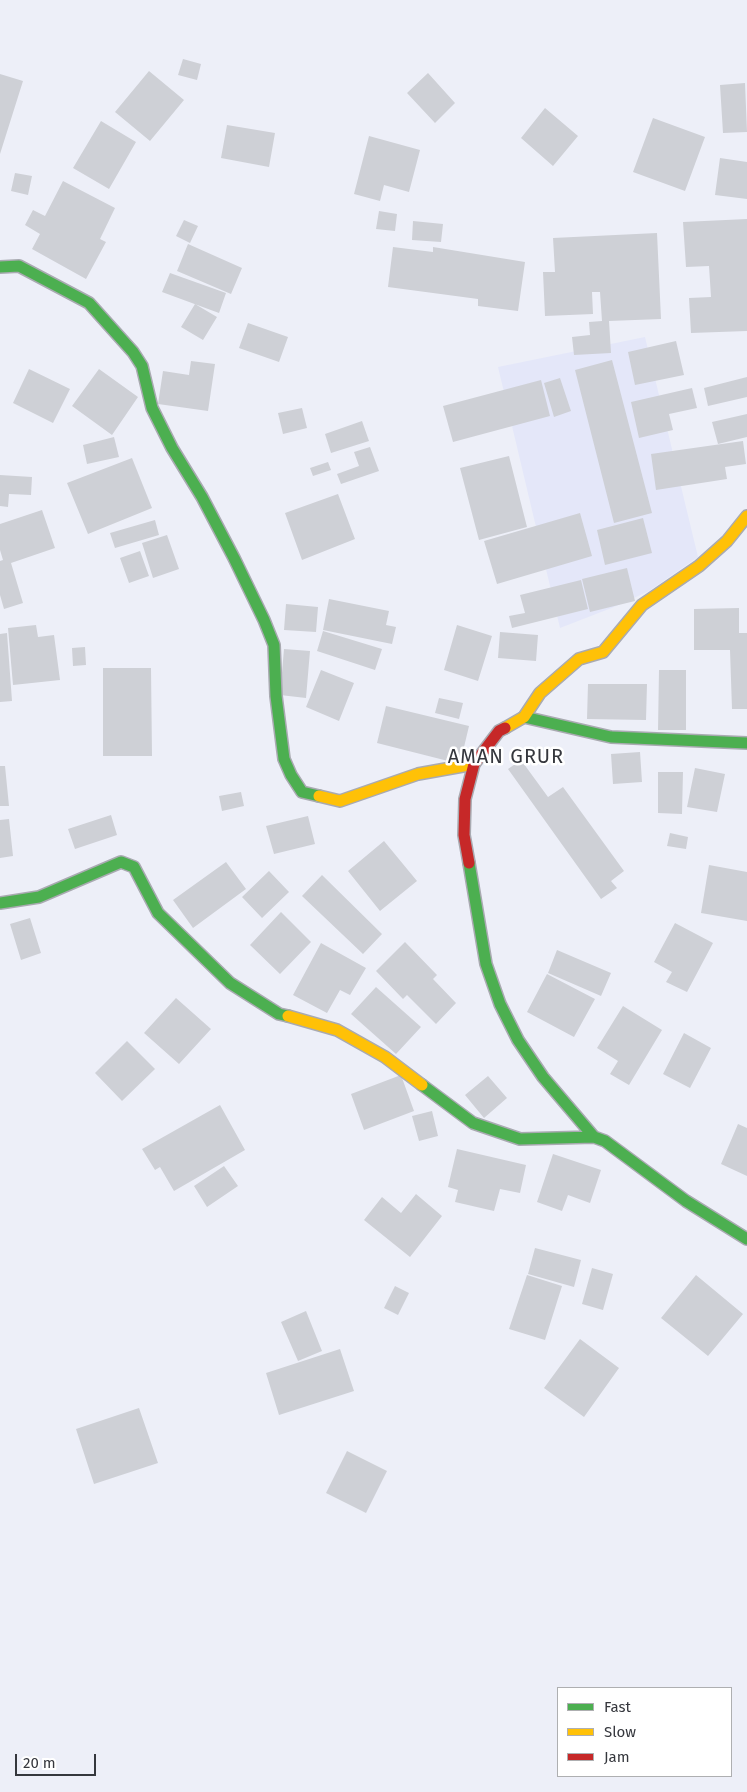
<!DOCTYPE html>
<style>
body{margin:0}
#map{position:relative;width:747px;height:1792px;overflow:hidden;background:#edeff8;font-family:"Fira Sans",sans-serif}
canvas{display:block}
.legend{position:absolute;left:557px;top:1687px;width:175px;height:90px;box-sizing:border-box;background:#fff;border:1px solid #aeafb1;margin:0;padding:6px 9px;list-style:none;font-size:15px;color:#35373d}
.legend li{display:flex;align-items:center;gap:10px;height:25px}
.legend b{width:25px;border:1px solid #aeafb1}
.scale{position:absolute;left:15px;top:1754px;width:81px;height:22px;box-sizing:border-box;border:2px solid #35373d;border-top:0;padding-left:6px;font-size:15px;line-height:18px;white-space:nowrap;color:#35373d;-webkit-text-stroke:4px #fff;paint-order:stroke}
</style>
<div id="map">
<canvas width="747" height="1792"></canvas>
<ul class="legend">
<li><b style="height:6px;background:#4caf50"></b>Fast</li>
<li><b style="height:6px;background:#ffc107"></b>Slow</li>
<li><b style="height:6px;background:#c62828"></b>Jam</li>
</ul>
<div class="scale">20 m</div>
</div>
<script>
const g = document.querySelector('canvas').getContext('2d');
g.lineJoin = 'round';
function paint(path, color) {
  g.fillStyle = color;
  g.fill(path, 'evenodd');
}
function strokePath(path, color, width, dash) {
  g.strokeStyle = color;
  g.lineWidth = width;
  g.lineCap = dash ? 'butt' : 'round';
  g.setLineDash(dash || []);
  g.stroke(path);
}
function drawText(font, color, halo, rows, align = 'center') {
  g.font = font + ' "Fira Sans",sans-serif';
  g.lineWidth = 5;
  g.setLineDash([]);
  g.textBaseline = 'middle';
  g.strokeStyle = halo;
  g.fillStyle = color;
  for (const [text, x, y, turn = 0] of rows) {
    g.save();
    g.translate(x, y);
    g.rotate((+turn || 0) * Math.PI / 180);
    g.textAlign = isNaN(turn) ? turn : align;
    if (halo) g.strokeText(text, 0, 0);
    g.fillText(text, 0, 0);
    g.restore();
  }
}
const built = new Path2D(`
 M645,337L698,557L649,591L614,607L560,628L498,367Z`);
const building = new Path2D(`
 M183,59L201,64L197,80L178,75Z
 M149,71L184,100L150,141L115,112Z
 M428,73L455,103L435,123L407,93Z
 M0,74L23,81L0,154Z
 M745,83L747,132L723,133L720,85Z
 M545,108L578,136L553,166L521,138Z
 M653,118L705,137L685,191L633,172Z
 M101,121L136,142L109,189L73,168Z
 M227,125L275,133L269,167L221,158Z
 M369,136L420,150L409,192L384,185L380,201L354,194Z
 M720,158L747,162V199L715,195Z
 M15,173L32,176L28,195L11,191Z
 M63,181L115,208L100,239L106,242L86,279L32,249L40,234L25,225L33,210L45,216Z
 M379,211L397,214L395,231L376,229Z
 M747,219V331L691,333L689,298L711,297L709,266L686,267L683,222Z
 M184,220L198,226L190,243L176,236Z
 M413,221L443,224L441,242L412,240Z
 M657,233L661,319L609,321L611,353L574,355L572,337L590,335L589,322L602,321L600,292H592L593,314L545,316L543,272H555L553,238Z
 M188,244L242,268L231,294L177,271Z
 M393,247L433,252V247L525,262L518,311L478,306V299L388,287Z
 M170,273L226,293L219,313L162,292Z
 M195,304L217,317L203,340L181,327Z
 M248,323L288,337L279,362L239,348Z
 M676,341L684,375L635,385L628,352Z
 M612,360L652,513L614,523L575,370Z
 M191,361L215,364L208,411L158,404L163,371L189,375Z
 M29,369L70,389L53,423L13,403Z
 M99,369L138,397L112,435L72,406Z
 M747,377V397L708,406L704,388Z
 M560,378L571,411L554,417L544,383Z
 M541,380L550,416L453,442L443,406Z
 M692,388L697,408L669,414L673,430L639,438L631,402Z
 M302,408L307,428L283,434L278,413Z
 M747,414V437L718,444L712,422Z
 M362,421L369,441L331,453L325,434Z
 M114,437L119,457L87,464L83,445Z
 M743,441L746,464L725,467L727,479L656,490L651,454Z
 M370,447L379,471L341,484L337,474L359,466L354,452Z
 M509,456L527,527L479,540L460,468Z
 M132,458L152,508L88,534L67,483Z
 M328,462L331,470L313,476L310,468Z
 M0,475L32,477L31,495L9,494L8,507L0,506Z
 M338,494L355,539L302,560L285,513Z
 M42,510L55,548L11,563L23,603L4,609L0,595V561L3,560L0,550V524Z
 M580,513L592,556L497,584L484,541Z
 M643,518L652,553L605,565L597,530Z
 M155,520L159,535L115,548L110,533Z
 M167,535L179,569L153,578L142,543Z
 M140,551L149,576L129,583L120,558Z
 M627,568L635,601L590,612L582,579Z
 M581,580L588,609L512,628L509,616L525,613L520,595Z
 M329,599L389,611L386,625L396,627L392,644L323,630Z
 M286,604L318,607L316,632L284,630Z
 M739,608V633H747V709H732L730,650H694V609Z
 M36,625L38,637L54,635L60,680L13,685L8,628Z
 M457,625L492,636L478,681L444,670Z
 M323,631L382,649L375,670L317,651Z
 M500,632L538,635L536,661L498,658Z
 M7,633L12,701L0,702V634Z
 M85,647L86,665L73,666L72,648Z
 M284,649L310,651L306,698L280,695Z
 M103,668H151L152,756H103Z
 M321,670L354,683L339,721L306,707Z
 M659,670H686V730H658Z
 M588,684H647L646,720L587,719Z
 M439,698L463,703L459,719L435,713Z
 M386,706L469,726L460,764L377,743Z
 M640,752L642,782L613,784L611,754Z
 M521,760L548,797L563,787L624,871L611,881L617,888L601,899L508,769Z
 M0,766H5L9,806H0Z
 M695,768L725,774L717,812L687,807Z
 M658,772H683L682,814L658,813Z
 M241,792L244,806L222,811L219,796Z
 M111,815L117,835L75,849L68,829Z
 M308,816L315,844L274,854L266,826Z
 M9,819L13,856L0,858V820Z
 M670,833L688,837L686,849L667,846Z
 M384,841L417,881L380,911L348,871Z
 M226,862L246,889L193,928L173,900Z
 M709,865L747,872V921L701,913Z
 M269,871L289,892L262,918L242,897Z
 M322,875L382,934L363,954L302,896Z
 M281,912L311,942L280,974L250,945Z
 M30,918L41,953L21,960L10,924Z
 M675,923L713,943L687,992L666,982L672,972L654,962Z
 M405,942L437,975L433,979L456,1003L436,1024L407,995L403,999L376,971Z
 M321,943L366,968L350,995L340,990L327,1013L293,995Z
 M557,950L611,973L601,996L548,973Z
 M547,974L595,999L574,1037L527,1012Z
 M376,987L421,1027L396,1054L351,1014Z
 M176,998L211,1029L179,1064L144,1033Z
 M623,1006L662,1030L629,1085L610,1074L618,1061L597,1048Z
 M684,1033L711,1048L690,1088L663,1074Z
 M127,1041L155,1069L122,1101L95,1073Z
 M401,1075L414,1111L364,1130L351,1094Z
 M488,1076L507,1098L484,1118L465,1095Z
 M220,1105L245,1150L174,1191L160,1167L155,1170L142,1149Z
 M432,1111L438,1136L419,1141L412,1116Z
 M738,1124L747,1128V1176L721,1164Z
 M457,1149L526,1165L520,1193L500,1189L494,1211L455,1202L458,1190L448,1187Z
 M553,1154L601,1170L590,1203L568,1195L562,1211L537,1202Z
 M224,1166L238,1186L207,1207L194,1186Z
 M416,1194L442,1216L410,1257L364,1220L382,1197L401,1213Z
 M535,1248L581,1260L574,1287L528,1274Z
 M592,1268L613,1274L603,1310L582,1304Z
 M527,1275L562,1286L545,1340L509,1329Z
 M696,1275L743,1314L708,1356L661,1318Z
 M395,1286L409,1293L398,1315L384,1308Z
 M306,1311L322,1351L298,1361L281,1322Z
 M580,1339L619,1368L584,1417L544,1388Z
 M340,1349L354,1391L279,1415L266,1373Z
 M139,1408L158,1463L94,1484L76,1429Z
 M347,1451L387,1471L366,1513L326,1493Z`);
const fast = new Path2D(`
 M0,267L19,266L89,303L133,352L142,366L152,408L172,448L202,497L234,558L264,620L274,645L276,696L284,759L291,775L302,792L319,796
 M524,717L611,737L747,743
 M469,863L486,964L500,1004L518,1040L543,1077L594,1137L605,1141L686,1201L747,1239
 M0,903L39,897L121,862L134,867L158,913L230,983L279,1014L288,1016
 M422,1085L473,1123L520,1139L594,1137`);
const slow = new Path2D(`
 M505,728L524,717L540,693L579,659L603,652L642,605L699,566L727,541L747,516
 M319,796L340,801L418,774L474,764
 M288,1016L337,1030L385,1057L422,1085`);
const jam = new Path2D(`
 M469,863L464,835L465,799L474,764L499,731L505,728`);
const quarterNames = [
 ["AMAN GRUR",506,757]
];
paint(built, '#e4e7f9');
paint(building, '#ced0d6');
strokePath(fast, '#a9aab1', 14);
strokePath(slow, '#a9aab1', 14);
strokePath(jam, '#a9aab1', 14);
strokePath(fast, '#4caf50', 11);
strokePath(slow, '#ffc107', 11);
strokePath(jam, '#c62828', 11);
g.letterSpacing = '1px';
drawText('20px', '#35373d', '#fff', quarterNames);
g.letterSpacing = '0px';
</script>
